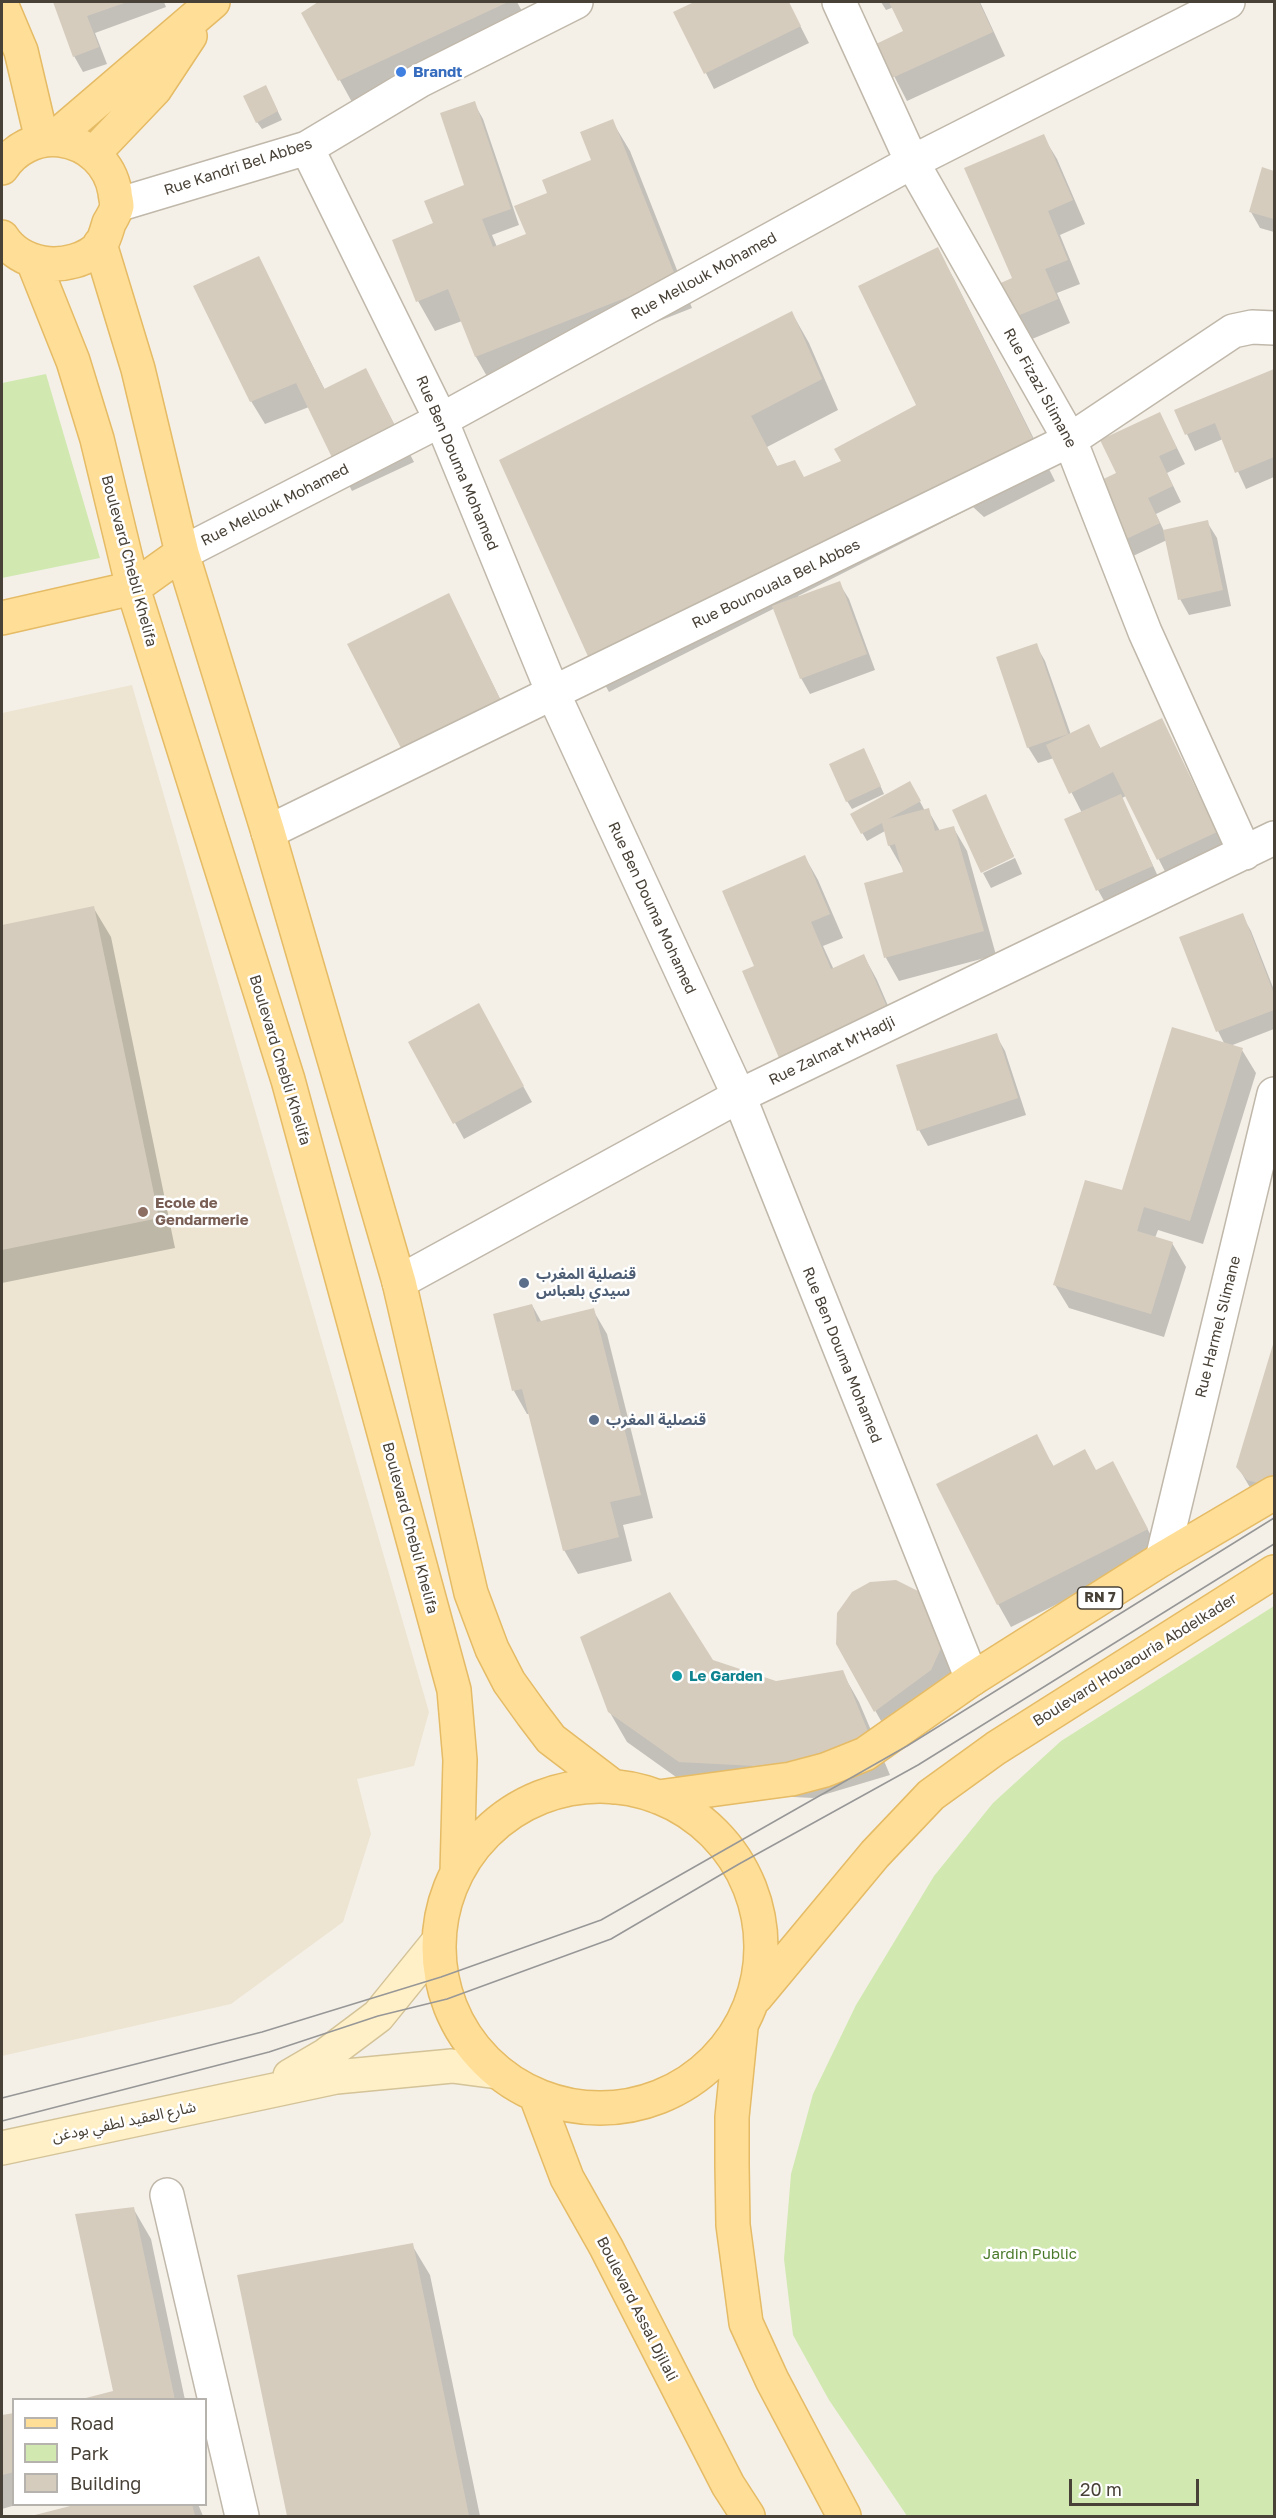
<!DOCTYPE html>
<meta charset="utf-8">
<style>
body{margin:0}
#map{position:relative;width:1276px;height:2518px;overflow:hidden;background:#f4f0e8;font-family:"Golos Text",sans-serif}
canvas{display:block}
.frame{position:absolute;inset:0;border:3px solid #484137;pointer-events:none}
.legend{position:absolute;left:12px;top:2398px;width:195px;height:108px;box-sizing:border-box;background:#fff;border:2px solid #b6b3af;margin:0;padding:8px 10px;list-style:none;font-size:18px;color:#484137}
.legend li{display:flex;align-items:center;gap:12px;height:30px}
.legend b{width:30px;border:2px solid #b6b3af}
.scale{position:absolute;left:1069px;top:2479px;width:130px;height:27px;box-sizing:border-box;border:3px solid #484137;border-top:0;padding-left:8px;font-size:18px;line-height:21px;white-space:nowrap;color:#484137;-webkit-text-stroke:4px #fff;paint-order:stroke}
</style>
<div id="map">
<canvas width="1276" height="2518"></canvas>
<div class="frame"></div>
<ul class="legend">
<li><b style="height:8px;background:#ffde97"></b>Road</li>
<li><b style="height:16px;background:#d1e9b1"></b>Park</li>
<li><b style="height:16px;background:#d6ccbd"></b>Building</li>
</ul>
<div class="scale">20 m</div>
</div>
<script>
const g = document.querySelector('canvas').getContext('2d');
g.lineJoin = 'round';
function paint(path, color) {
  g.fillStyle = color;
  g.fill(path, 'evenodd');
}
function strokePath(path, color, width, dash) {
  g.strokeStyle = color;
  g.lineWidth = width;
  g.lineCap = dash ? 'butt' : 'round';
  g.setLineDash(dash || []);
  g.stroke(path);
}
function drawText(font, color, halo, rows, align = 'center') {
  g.font = font + ' "Golos Text","Noto Sans Arabic",sans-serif';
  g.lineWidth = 5;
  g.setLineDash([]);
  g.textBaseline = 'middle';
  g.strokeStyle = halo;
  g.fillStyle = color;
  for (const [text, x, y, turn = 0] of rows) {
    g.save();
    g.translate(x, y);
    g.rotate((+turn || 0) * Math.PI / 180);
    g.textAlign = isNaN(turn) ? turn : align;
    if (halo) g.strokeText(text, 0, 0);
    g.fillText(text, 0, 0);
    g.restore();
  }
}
const education = new Path2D(`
 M132,685L429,1712L414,1766L357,1779L371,1834L343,1922L231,2004L2,2056V713Z`);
const green = new Path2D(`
 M46,374L100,558L2,578V383Z
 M1274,1606V2516H907L829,2400L793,2335L784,2259L791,2174L813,2094L856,2005L934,1876L993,1803L1061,1741Z`);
const shadow = new Path2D(`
 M55,2H164L166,7L95,33L107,64L83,72L74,56Z
 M321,2H517L528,22L353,104L303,13Z
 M697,2H788L809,43L714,89L675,12Z
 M881,2H980L1005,56L907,101L878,45L905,32L894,7L886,10Z
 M270,95L282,120L262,129L257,122Z
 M474,103L483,119L519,225L492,235L497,247L528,235L549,193L593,161L612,121L630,151L692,308L493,387L476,357L462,321L435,331L418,301L435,224L466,186Z
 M1043,136L1057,159L1085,224L1060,235L1080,284L1057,293L1070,323L1025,342L1012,319L1014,279Z
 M1263,169L1274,172V232L1260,228L1251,212Z
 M937,249L954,279L1055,481L984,517L973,507L798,596L799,598L839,583L849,599L875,670L810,694L801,678L775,608L609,692L592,662L792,313L809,343L838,410L767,447L778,468L804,478L843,462L918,405Z
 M258,258L325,390L366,370L414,462L352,491L309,407L265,424L251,401Z
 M1274,370V477L1246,489L1223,439L1195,451L1176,411Z
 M1160,414L1185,464L1167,473L1181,502L1156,514L1164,531L1207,522L1217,538L1231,606L1189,615L1180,599L1167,540L1133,556L1124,540L1118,474Z
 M449,595L512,723L417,773Z
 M1036,645L1045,661L1071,735L1088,726L1101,749L1161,720L1229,856L1171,883L1126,796L1122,798L1161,883L1107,906L1098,890L1082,813L1054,758L1038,763L1028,747Z
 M868,758L884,794L852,809L847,801Z
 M910,783L925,811L928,810L940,831L953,827L967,851L996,955L899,981L886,958L865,884L905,873L889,845L885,831L867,841L852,815Z
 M985,796L1014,856L981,871Z
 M805,857L818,880L843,938L823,946L834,970L864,956L877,980L901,1036L794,1081L780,1058L756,967Z
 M1015,858L1022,874L991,888L983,873Z
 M93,907L111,937L175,1248L2,1283V926Z
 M1242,915L1251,931L1274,990V1029L1230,1046L1242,1050L1256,1073L1203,1244L1158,1230L1155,1238L1172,1243L1186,1267L1164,1337L1069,1308L1055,1285L1225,1045L1218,1031L1181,938Z
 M487,1021L532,1102L464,1139L410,1042Z
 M996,1035L1005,1051L1026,1115L928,1146L919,1130Z
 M532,1305L542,1323L593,1310L607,1334L653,1518L623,1525L632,1561L578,1574L564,1550L530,1414H527L514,1391Z
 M1274,1344V1507L1252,1491L1238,1467Z
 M1050,1460L1054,1467L1096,1471L1113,1463L1160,1553L1011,1627L998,1604Z
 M923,1595L955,1670L944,1694L889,1735L837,1643Z
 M712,1661L776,1683L842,1672L859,1702L890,1775L813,1798L697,1792L627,1742L609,1711Z
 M133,2208L151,2239L185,2400H80L115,2392Z
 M412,2245L430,2275L480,2516H289L239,2276Z
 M14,2414V2504H19L2,2509V2417Z
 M85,2504H198L203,2516H33Z`);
const building = new Path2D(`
 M53,2H127L87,16L99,47L73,57Z
 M318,2H508L338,81L301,13Z
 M694,2H789L801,26L704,74L673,12Z
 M889,2H979L993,32L892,78L876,44L903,31Z
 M266,85L278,111L256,123L243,96Z
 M475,101L511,209L482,219L493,247L526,234L514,206L547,193L542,180L591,160L580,132L613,119L676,278L475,357L448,289L416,302L392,240L433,223L424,201L464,185L440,113Z
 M1044,134L1073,200L1048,211L1068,260L1045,269L1058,299L1010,319L996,285L1012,278L964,168Z
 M1262,167L1274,171V219L1249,212Z
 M938,247L1039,451L965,488L955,478L591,663L499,460L792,311L822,379L751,416L777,466L795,460L804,477L841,461L834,449L916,405L858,286Z
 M259,256L324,389L366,368L401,438L337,468L296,383L250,402L193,286Z
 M1274,369V457L1235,473L1215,423L1185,435L1174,410Z
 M1160,412L1177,448L1159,456L1173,486L1148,498L1160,523L1122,541L1095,483L1116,473L1100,440Z
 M1208,520L1223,590L1178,600L1163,530Z
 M840,581L867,654L800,679L772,606Z
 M449,593L500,699L402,750L347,644Z
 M1037,643L1068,734L1027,748L996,657Z
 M1162,718L1217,832L1157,860L1113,772L1069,794L1046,745L1089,724L1100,748Z
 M864,748L881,786L846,802L829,764Z
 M910,781L921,801L888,819L929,808L935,831L954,826L984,931L884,958L864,883L903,872L895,844L888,846L882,823L861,834L850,814Z
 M986,794L1014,857L981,873L952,810Z
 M1121,794L1153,866L1096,891L1064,819Z
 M805,855L830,914L811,922L831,969L864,954L889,1012L779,1058L742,971L754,966L722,891Z
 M94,906L159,1218L2,1250V925Z
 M1243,913L1274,994V1010L1216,1032L1179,937Z
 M479,1003L524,1086L453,1124L408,1042Z
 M1172,1027L1243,1048L1190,1221L1144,1207L1137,1231L1173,1242L1151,1314L1053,1285L1085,1180L1122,1190Z
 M997,1033L1018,1098L917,1131L896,1065Z
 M532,1304L537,1322L594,1308L641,1495L610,1502L619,1537L563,1551L522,1389L512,1391L493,1314Z
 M1274,1341V1477L1262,1484L1247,1480L1236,1467Z
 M1037,1434L1053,1466L1085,1449L1096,1470L1113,1461L1148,1529L997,1605L936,1484Z
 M896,1580L924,1594L942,1646L931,1670L874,1712L836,1644L837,1613L852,1592L870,1582Z
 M670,1592L713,1660L776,1681L843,1670L873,1744L795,1768L679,1762L608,1712L580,1637Z
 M134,2207L175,2400H78L113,2391L75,2214Z
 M413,2243L469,2516H287L237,2275Z
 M14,2413V2472L2,2475V2415Z
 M78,2504H192L195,2516H31Z`);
const street = new Path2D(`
 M839,2L912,162L1070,440L1145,632L1245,853
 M307,148L441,420L553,693L739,1096L972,1679
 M117,205L307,148L419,81L576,2
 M182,553L441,420L912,162L1228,2
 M268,832L1070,440L1233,331L1252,327L1274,328
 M399,1282L739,1096L1274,838
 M1162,1559L1274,1094
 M167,2195L242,2516`);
const secondary = new Path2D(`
 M290,2076L326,2055L378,2016L438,1942
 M2,2148L336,2077L452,2066L498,2072`);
const primary = new Path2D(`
 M2,6L21,51L42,140
 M53,139L213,2
 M94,153L155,89L190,36
 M2,168C14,149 37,137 60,140C89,144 110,164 115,192C115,196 117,202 117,206C116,211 112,218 109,223C107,229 105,238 101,244C89,261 61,266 43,263C26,260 11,251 2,237
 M100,244L138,369L182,553L268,832L399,1282L471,1593L492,1649L509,1682L532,1714L551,1739L614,1787
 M33,261L73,361L97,439L133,588L288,1080L454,1690L460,1760L457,1873
 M2,618L133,588L182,553
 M439 1947a161 161 0 1 1 322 0a161 161 0 1 1-322 0Z
 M658,1797L791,1779L825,1770L865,1754L972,1679L1162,1559L1274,1493
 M756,1997L875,1854L931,1795L996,1748L1274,1572
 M741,2028L732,2117V2165L733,2225L746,2323L772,2380L844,2516
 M536,2096L567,2178L606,2247L728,2485L748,2516`);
const tram = new Path2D(`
 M2,2098L262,2032L441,1977L601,1920L907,1746L1274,1518
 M2,2121L269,2052L378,2016L447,1999L611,1939L739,1864L918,1765L1274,1544`);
const markers = [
 [401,72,6,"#3f7fe0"],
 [143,1212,6,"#8d6e63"],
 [524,1283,6,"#5c6f8a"],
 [594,1420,6,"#5c6f8a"],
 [677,1676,6,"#0f9aa8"]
];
const shields = [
 [1100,1598,45]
];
const shieldNames = [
 ["RN 7",1100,1598]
];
const shopNames = [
 ["Brandt",413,72]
];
const streetNames = [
 ["Rue Kandri Bel Abbes",238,167,-18],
 ["Rue Mellouk Mohamed",704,276,-29],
 ["Rue Fizazi Slimane",1040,388,61],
 ["Rue Ben Douma Mohamed",457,463,67],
 ["Rue Mellouk Mohamed",275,505,-27],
 ["Boulevard Chebli Khelifa",129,561,75],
 ["Rue Bounouala Bel Abbes",776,584,-26],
 ["Rue Ben Douma Mohamed",652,908,65],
 ["Rue Zalmat M'Hadji",832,1051,-26],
 ["Boulevard Chebli Khelifa",280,1060,73],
 ["Rue Harmel Slimane",1218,1327,-76],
 ["Rue Ben Douma Mohamed",842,1355,68],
 ["Boulevard Chebli Khelifa",410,1528,75],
 ["Boulevard Houaouria Abdelkader",1135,1660,-32],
 ["شارع العقيد لطفي بودغن",124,2122,-12],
 ["Boulevard Assal Djilali",637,2309,63]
];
const educationNames = [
 ["Ecole de",155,1203],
 ["Gendarmerie",155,1220]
];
const serviceNames = [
 ["قنصلية المغرب",536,1274],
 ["سيدي بلعباس",536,1291],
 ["قنصلية المغرب",606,1420]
];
const cultureNames = [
 ["Le Garden",689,1676]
];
const parkNames = [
 ["Jardin Public",1030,2254]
];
paint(education, '#ede5d2');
paint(green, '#d1e9b1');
paint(shadow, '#0003');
paint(building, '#d6ccbd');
strokePath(street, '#c0b8aa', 36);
strokePath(secondary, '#d4c398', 36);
strokePath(primary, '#e5bb65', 36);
strokePath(street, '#fff', 33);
strokePath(secondary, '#fff0c7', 33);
strokePath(primary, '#ffde97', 33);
strokePath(tram, '#979797', 1.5);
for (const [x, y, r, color] of markers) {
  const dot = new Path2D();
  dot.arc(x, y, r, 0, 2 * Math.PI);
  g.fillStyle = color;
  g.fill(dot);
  strokePath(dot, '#fff', 2);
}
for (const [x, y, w] of shields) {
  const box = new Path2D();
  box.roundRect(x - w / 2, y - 11, w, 22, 4.5);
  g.fillStyle = '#fff';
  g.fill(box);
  strokePath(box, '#484137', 1.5);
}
drawText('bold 14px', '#484137', null, shieldNames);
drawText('bold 15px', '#366cbe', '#fff', shopNames, 'left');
drawText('15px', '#484137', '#fff', streetNames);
drawText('bold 15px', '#785e54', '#fff', educationNames, 'left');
drawText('bold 15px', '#4e5e75', '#fff', serviceNames, 'left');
drawText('bold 15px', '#0d838f', '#fff', cultureNames, 'left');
drawText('15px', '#4a7a29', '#fff', parkNames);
</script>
